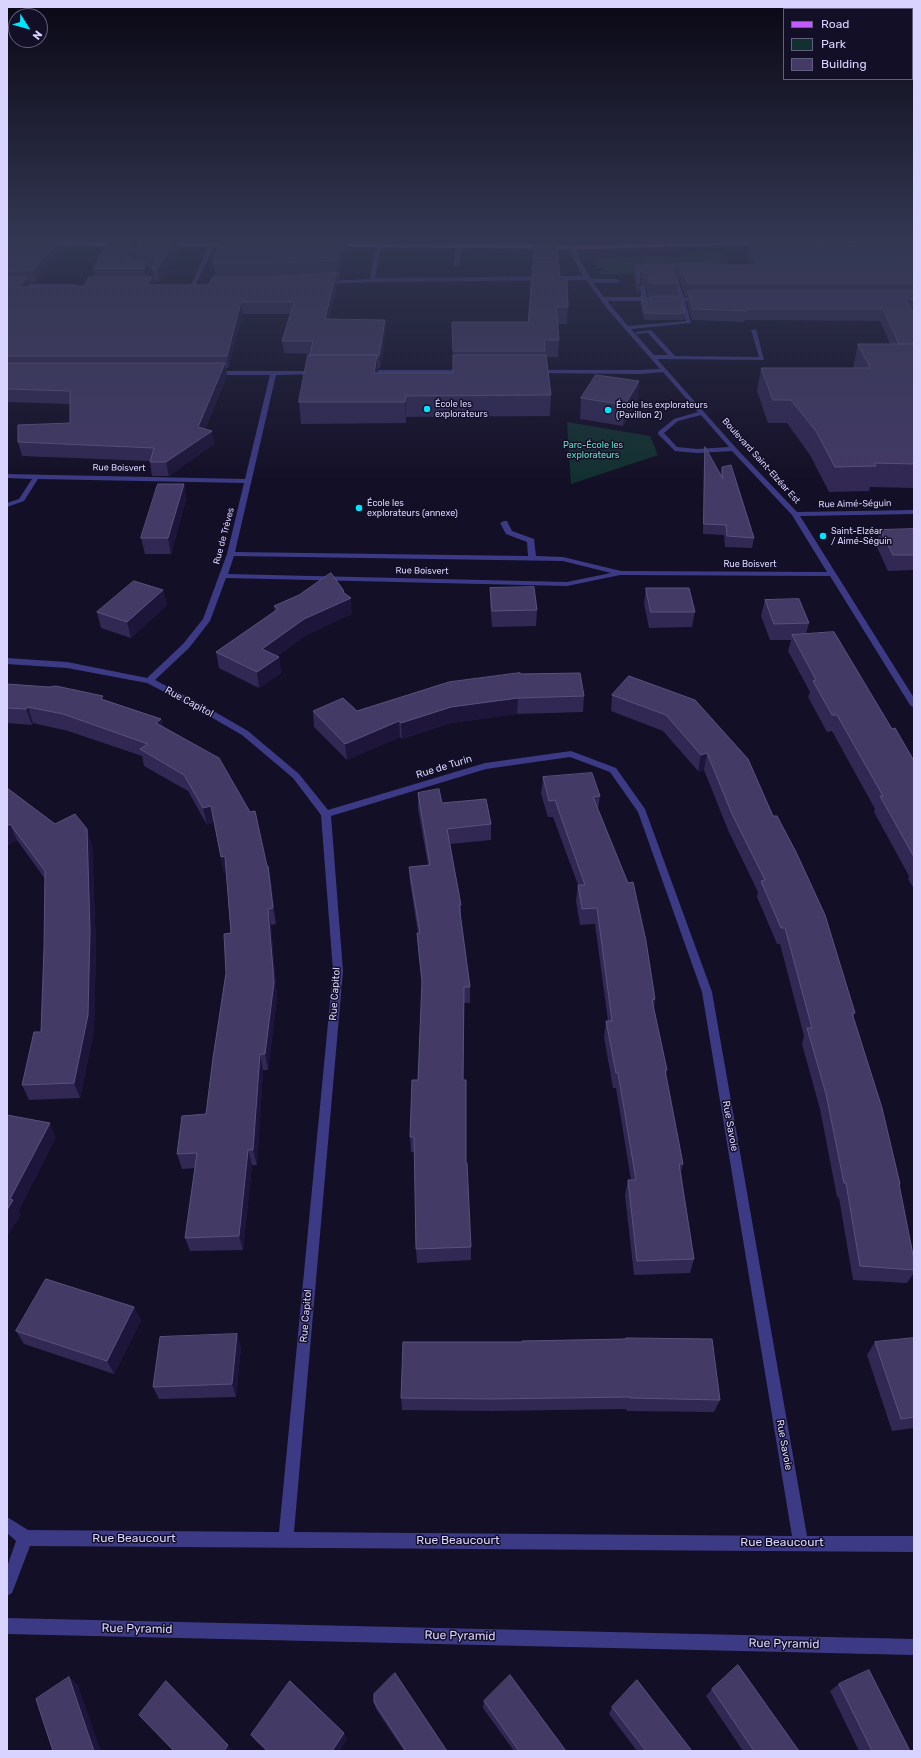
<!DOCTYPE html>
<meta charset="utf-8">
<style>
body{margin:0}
#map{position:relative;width:921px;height:1758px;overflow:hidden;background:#130f26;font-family:Rubik,sans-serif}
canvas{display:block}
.frame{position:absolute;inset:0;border:8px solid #d9d4ff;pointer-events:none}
.legend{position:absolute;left:783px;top:8px;width:130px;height:72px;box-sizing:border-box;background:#130f26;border:1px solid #625e7d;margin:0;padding:5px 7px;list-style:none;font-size:12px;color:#d9d4ff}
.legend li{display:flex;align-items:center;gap:8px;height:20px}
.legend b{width:20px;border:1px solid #625e7d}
.north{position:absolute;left:8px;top:8px;width:40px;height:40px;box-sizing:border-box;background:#130f26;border:1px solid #625e7d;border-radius:50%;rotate:127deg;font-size:11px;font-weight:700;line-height:16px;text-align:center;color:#d9d4ff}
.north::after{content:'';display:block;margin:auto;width:14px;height:18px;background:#00e5ff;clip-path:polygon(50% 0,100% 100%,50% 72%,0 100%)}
</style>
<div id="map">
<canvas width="921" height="1758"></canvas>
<div class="frame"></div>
<ul class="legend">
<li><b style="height:5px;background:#c25bff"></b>Road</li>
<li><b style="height:11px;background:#12302f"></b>Park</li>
<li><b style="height:11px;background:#433a66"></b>Building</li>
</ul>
<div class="north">N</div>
</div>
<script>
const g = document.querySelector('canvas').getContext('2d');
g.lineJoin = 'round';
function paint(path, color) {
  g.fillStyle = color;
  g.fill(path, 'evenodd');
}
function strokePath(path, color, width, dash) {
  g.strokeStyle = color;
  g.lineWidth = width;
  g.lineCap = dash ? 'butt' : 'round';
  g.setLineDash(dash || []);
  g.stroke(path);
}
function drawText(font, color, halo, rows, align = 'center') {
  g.font = font + ' Rubik,sans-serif';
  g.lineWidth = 3;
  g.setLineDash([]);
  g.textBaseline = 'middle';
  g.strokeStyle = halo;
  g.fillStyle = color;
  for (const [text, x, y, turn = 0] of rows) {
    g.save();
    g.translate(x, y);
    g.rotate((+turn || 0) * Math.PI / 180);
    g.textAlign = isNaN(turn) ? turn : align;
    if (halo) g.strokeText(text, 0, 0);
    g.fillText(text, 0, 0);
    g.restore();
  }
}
const green = new Path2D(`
 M724,252L733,274H600L599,271H603V268H598L595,262L602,258L667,255L668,257L685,256L684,254Z
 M567,422L650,436L658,455L571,484Z`);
const minor = new Path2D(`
 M381,241H386L380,253L375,278L583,276L574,260L568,241H573L580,260L591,279H617L620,281L617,283H593L604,297H642L639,287L642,285L645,287L647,297H678L673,281L678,280L684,297H700L703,299L700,301H685L691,323L631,329L654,355H668L648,333L636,334V332L651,330L675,356L759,357L751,330L756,329L764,360L657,359L736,448L797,512L914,510V514L800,516L914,698V708L910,705L830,576L620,575L567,586L226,578L210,621L189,648L155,680L203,705L248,731L299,774L328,810L485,763L571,751L616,768L645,809L712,992L807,1536H914V1552L30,1546L12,1593L7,1596V1567L16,1541L7,1533V1517L28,1530L279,1532L333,971L321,815L293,778L242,735L197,709L147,683L67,668L7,664V658L67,662L147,678L183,644L203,619L227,554L244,483L38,479L24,501L7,507V503L19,499L32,479L7,478V474L245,479L270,375H213L210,373L213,371H317L319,372V374L276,375L235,552L528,556L527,542L506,534L500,523L504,521H507L512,531L534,539L536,556L563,557L621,571L827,572L792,515L732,451L697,453L675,451L658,434V432L674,419L698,412L663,372L640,374L533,373L532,372L535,370H640L660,369L609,311L586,280L372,282L323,284L322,283L325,281L370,279L374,253ZM607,301H642L643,305L646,307L649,305L648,301H679L686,321L628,326ZM701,415L729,447L697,449L677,447L664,433L678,421ZM234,556L563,561L611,573L567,582L228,574ZM570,757L610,772L638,812L702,992L792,1536L294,1532L343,971L331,816L486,769Z
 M212,243L215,245L195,286L190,287L209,245Z
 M459,244L462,246L459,265L456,267L453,265L456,246Z
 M7,284H75L78,286L75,288H7Z
 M365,370H465L468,372L465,374L363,373V371Z
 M7,1618L914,1639V1655L7,1634Z`);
const major = new Path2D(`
 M7,241L232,243L235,245L232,247L7,245Z
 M762,241L764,244L599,249L334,247L331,245L334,243L599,245Z
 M785,241H914V244H786L783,242Z`);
const wall = new Path2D(`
 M7,241H26V243L60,255L36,282L28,283L30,287L84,286L95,277L93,269L138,247L141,241H179L180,248L159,282H154L152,269H149L150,275L149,277H152L154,285H209L215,277L213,263L220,241H348V242H346V249L339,279H337V286L329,319L385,320L386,333L380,368H378V373H453L452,322H528L533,262H558V265L560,277L568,307L567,324H557L559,340L558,357H546L551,395L550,416L406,417V423L301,424L299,402L311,354L284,353L282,341L290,314H243L228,368H226L227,376L205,429L212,431L214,444L169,476H152L150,461L22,456L18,442L70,423V404L7,402ZM135,253L136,259L133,258Z
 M747,241H798L802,244L872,243L873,241H914V314L913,313L914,315V488L870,487L869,491L829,492L810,455L787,423H768L757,391L761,368H853L858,344H890L880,321L745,320L744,322L692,320L687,302L688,296H685L680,281L676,278L678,283L676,296H648L646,287L641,284L639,285L638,296L634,277L635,265H751L747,255L749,242H750V241Z
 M641,296L643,301L648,303L649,302L650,296L685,313L684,320H644L640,302Z
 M639,381L637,402L623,426L580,419L581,398Z
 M705,447L720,475L722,467L754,538L752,548L725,547L724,535L703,534L704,457Z
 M184,484L186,499L171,554H145L141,538Z
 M914,529V570L888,571L876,545L880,530Z
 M490,588L537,610L536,626L492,627L490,603Z
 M646,588L695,612L692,627L649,628L644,604Z
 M163,590L167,605L131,638L101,628L97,612Z
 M344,591V593L352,614L306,635L277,656L279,657L281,673L259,688L219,668L216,652L275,612L274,606Z
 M765,600L809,623L806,634L892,729L914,761V889L908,879L909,876L874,812L875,809L832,731L827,732L808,697L810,692L788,651L791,640H770L761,616Z
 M520,674L584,696L583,712L517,714L451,723L402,739L400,737L347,760L314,727L313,711H357Z
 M7,684L104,700L161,719L163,727L267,866H268L271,882L276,924L271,925L277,998L268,1070H263L257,1165H252L243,1250L190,1251L185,1238L195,1168L182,1169L177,1154L206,1114L226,973L231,933L226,872L224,873L214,822L207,825L188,791L144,766L142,756L68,731L33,723L32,725L7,723Z
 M612,695L695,700L855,1013L853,1018L900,1184L899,1186L914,1260V1273L907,1283L853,1280L839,1198L837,1197L820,1109L802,1044L804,1036L780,944H777L757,897L758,892L728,830L704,770L698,771L663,731L611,711Z
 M543,777L600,796L598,809L655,999L654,1009L667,1070L666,1076L683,1164L681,1172L694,1259L690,1273L634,1275L625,1195L628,1180H631L616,1088H613L604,1037L606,1021H608L595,924L580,925L576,901L578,885L553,817H548L541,794Z
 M7,788L55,824L92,845L96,947L94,1030L80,1098L29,1100L22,1085L41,1032L44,948L45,879L17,840L7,846Z
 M418,793L491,824V840L450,844L461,905V921L470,987V1003H464L463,1080L466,1163L471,1247V1260L417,1263L416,1249L415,1152H411L410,1137L418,1080L422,987L418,949L417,933H418L410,883L409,867L428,865L418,809Z
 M134,1307L141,1320L114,1374L24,1344L16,1331Z
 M626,1338L720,1400L714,1412L627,1411L626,1409L491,1411L402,1410L401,1398L522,1342L625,1339Z
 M914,1338V1428L892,1431L867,1355L875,1342Z
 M241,1347L236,1397L159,1399L153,1387Z
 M839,1684L910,1751H859L830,1691Z
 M712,1689L799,1751H743L706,1696Z
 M484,1701L566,1751H514L483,1708Z
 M374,1702L447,1751H404L376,1709Z
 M612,1707L692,1751H637L609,1714Z
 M251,1735L347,1739L339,1751H266L256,1741Z`);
const shadedWall = new Path2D(`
 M21,241H26L27,247L20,242Z
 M132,241H136L138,247L128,269L125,256Z
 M174,241H179L180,248L159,282L157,269Z
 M342,241H346V249L339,279L338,260Z
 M57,244L60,255L36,282L33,270Z
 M147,262L150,275L146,282L144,269Z
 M677,265L675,278L673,269Z
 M642,271L641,284L639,285V274Z
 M336,273L337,286L326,332L325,319Z
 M27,277L30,290L19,287Z
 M152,277L155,290L147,285Z
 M241,302L243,314L228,368L227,356Z
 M385,320L386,333L380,368L379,356Z
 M377,355L378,376L374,373Z
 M225,363L227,376L202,438L212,431L214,444L169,476L166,462L198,427Z
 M639,381L637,402L623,426L625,405Z
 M406,396V423L405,402Z
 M184,484L186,499L171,554L168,538Z
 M163,590L167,605L131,638L127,622Z
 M344,591L345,601L351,598L352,614L306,635L264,665L262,649Z
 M279,657L281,673L259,688L257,672Z
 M518,698L517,714L451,723L402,739L401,723L451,707Z
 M28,707L33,723L32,725L26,709Z
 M161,719L164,735L156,723Z
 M399,721L400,737L347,760L345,744Z
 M707,753L704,770L698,771L701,755Z
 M211,806L215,822L207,825L203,808Z
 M10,824L17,840L7,846V826Z
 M87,829L92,845L96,947L94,1030L80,1098L74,1083Z
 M225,856L228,872L224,873L221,857Z
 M268,866L271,882L276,924L273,908Z
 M268,909L271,925L277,998L268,1070L265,1054Z
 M260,1054L263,1070L257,1165L253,1150Z
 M50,1123L56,1138L19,1211L21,1215L7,1237V1210L10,1199Z
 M248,1150L252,1165L243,1250L239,1236Z
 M134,1307L141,1320L114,1374L107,1361Z
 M237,1334L241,1347L236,1397L232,1384Z
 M69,1677L78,1685L101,1751H94Z
 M344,1733L347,1739L339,1751H332Z
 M228,1745L234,1751H224Z`);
const building = new Path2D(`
 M7,241H21L20,242L57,244L33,270L7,271Z
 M109,241H132L125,256L147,262L144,269H93Z
 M141,241H174L157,269H152L156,260L155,257L135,253Z
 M220,241H342L338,260L270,263H213Z
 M753,241H798L802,244L876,243L879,241H914V274H912L914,278V283H687L682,268L677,265L673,269L678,283H650L648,274L642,271L639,274V283L635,265L709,263L710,265H757L749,242H753Z
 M557,245L558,262H533L535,246Z
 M533,265H559L560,277H567L568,307H556L559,340H544L545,351H453L452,322H528Z
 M336,273L325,319L385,320L379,356H377V355H310L313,341H282L294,302H241L227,356H7V277H27L19,287L84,286L89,277H152L147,285H209L212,277H271Z
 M688,291H914V301L905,297L914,315V344H899L883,309H746V311L693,309Z
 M641,296L643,301L648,303L651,301L650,296H679L685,313L676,314L645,313Z
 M858,344H914V464L874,463L876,466L835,467L816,431L791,400H773L761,368H870Z
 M308,355H377L374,373H453V355H546L551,395L406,396L405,402H299Z
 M7,363H225L198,427L212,431L166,462H150L154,448L18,442V425L70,423V391L7,389Z
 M596,375L639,381L625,405L581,398Z
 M705,447L723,479L722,467L731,465L754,538L727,536L726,525L704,524Z
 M158,484H184L168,538H141Z
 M914,529V555H893L880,530Z
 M331,573L344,591L343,592L351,598L304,619L262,649L279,657L257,672L216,652L278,609L274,606L299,595Z
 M134,581L163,590L127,622L97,612Z
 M534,587L537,610L492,611L490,588Z
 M646,588H689L695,612H651Z
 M799,599L809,623L774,624L765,600Z
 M834,632L892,729L895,728L914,761V857L880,796H883L837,715H832L813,681L816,680L792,635Z
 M520,673V674L580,673L584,696L518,698L451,707L401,723L399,721L345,744L313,711L343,698L357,711L449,682Z
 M629,676L695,700L748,759L773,816H777L796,852L825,915L855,1013H852L882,1108L900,1184H899L914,1260V1270L860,1266L846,1183H844L826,1094L807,1028H812L785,928H781L761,881L765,880L732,814L707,753L701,755L666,715L612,695Z
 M7,684L49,687L56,686L103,696L101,699L161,719L156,723L219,758L250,812L255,811L267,866H268L273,908L268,909L274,982L265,1054H260L253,1150H248L239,1236L185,1238L197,1153L177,1154L182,1116L206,1114L213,1058L226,973L224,934L231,933L225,856L221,857L211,806L203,808L184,775L140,749L148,744L63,714L28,707L26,709L7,708Z
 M592,773L600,796L593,797L628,883L633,882L646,941L655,999L652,1000L667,1070H665L683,1164H679L694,1259L637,1261L628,1180H636L618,1073H616L606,1021H612L597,908L582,909L578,885H585L555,800L549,801L543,777Z
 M7,788L55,824L75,814L87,829L90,931L88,1015L74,1083L22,1085L34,1032H41L44,948L45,871L10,824L7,826Z
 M439,789L442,803L486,799L491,824L447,829L461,905H459L470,987H464L463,1080H466V1163H467L471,1247L416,1249L414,1137H410L412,1080H418L422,981L417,933H420L409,867L430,865L418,793Z
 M7,1115L50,1123L10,1199L13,1200L7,1210Z
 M46,1279L134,1307L107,1361L16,1331Z
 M237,1334L232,1384L153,1387L160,1337Z
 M626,1338L712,1339L720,1400L630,1398V1397L492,1399L401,1398L403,1342H522V1341L626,1339Z
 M914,1338V1417L901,1419L875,1342Z
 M738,1665L799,1751H754L712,1689Z
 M869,1670L910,1751H872L839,1684Z
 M395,1673L447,1751H406L374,1702V1694Z
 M510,1675L566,1751H519L484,1701Z
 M69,1677L94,1751H53L36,1699Z
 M637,1680L692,1751H646L612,1707Z
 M166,1681L228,1745L224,1751H174L139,1715Z
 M290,1681L344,1733L332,1751H268L251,1735Z`);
const markers = [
 [427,409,4,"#00e5ff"],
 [608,410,4,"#00e5ff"],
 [359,508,4,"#00e5ff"],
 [823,536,4,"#00e5ff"]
];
const farPoinames = [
 ["École les",435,404],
 ["explorateurs",435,414],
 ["École les explorateurs",616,405],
 ["(Pavillon 2)",616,415],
 ["École les",367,503],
 ["explorateurs (annexe)",367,513],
 ["Saint-Elzéar",831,531],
 ["/ Aimé-Séguin",831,541]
];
const farParknames = [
 ["Parc-École les",593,445],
 ["explorateurs",593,455]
];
const farStreetnames = [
 ["Boulevard Saint-Elzéar Est",761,461,48],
 ["Rue Boisvert",119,468,1],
 ["Rue Aimé-Séguin",855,504,-1],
 ["Rue de Trèves",224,536,-75],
 ["Rue Boisvert",750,564],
 ["Rue Boisvert",422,571,1]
];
const streetNames = [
 ["Rue Capitol",189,702,28],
 ["Rue de Turin",444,767,-17],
 ["Rue Capitol",335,994,-86],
 ["Rue Savoie",730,1126,80],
 ["Rue Capitol",306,1316,-85],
 ["Rue Savoie",784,1445,80]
];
const nearStreetnames = [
 ["Rue Beaucourt",134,1539],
 ["Rue Beaucourt",458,1541],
 ["Rue Beaucourt",782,1543],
 ["Rue Pyramid",137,1629,1],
 ["Rue Pyramid",460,1636,1],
 ["Rue Pyramid",784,1644,1]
];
paint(green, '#12302f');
paint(minor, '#3d3a85');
paint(major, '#c25bff');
paint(wall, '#312854');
paint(shadedWall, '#1d163a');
paint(building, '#433a66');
strokePath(building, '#5a527e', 1);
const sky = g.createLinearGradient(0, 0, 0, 487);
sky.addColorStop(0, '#0a0815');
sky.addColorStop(0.49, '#333752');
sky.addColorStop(1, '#33375200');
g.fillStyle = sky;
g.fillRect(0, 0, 921, 487);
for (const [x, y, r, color] of markers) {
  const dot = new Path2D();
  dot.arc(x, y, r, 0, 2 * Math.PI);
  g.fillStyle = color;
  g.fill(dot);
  strokePath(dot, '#130f26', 1.5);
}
drawText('9px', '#d9d4ff', '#130f26', farPoinames, 'left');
drawText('9px', '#5fe0c0', '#130f26', farParknames);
drawText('9px', '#d9d4ff', '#130f26', farStreetnames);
drawText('10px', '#d9d4ff', '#130f26', streetNames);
drawText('12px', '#d9d4ff', '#130f26', nearStreetnames);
</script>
